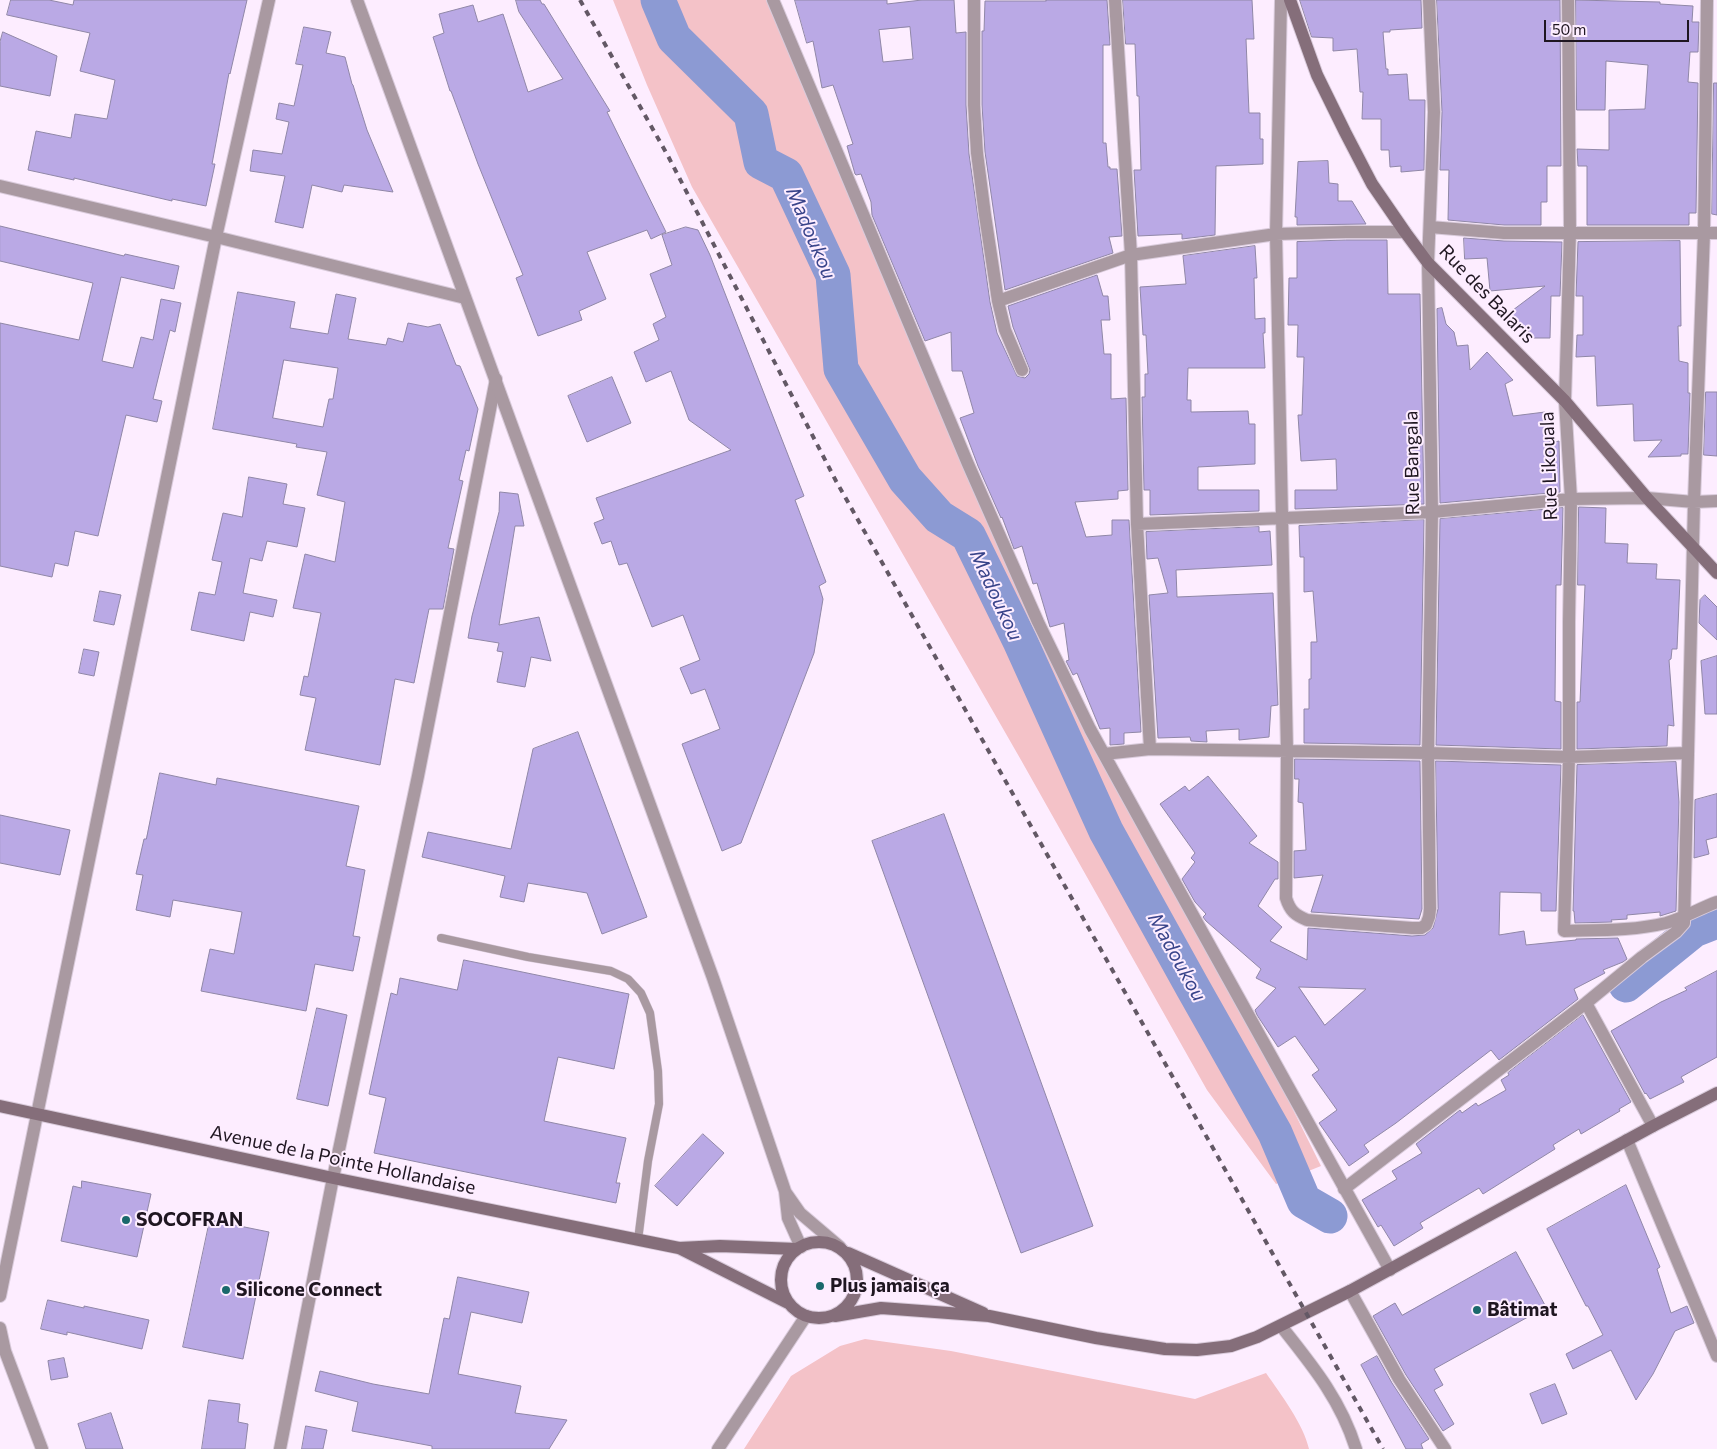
<!DOCTYPE html>
<meta charset="utf-8">
<style>
body{margin:0}
#map{position:relative;width:1717px;height:1449px;overflow:hidden;background:#fdedff;font-family:Commissioner,sans-serif}
canvas{display:block}
.scale{position:absolute;left:1544px;top:20px;width:145px;height:22px;box-sizing:border-box;border:2px solid #1f1621;border-top:0;padding-left:6px;font-size:15px;line-height:18px;white-space:nowrap;color:#1f1621;-webkit-text-stroke:4px #fdedff;paint-order:stroke}
</style>
<div id="map">
<canvas width="1717" height="1449"></canvas>
<div class="scale">50 m</div>
</div>
<script>
const g = document.querySelector('canvas').getContext('2d');
g.lineJoin = 'round';
function paint(path, color) {
  g.fillStyle = color;
  g.fill(path, 'evenodd');
}
function strokePath(path, color, width, dash) {
  g.strokeStyle = color;
  g.lineWidth = width;
  g.lineCap = dash ? 'butt' : 'round';
  g.setLineDash(dash || []);
  g.stroke(path);
}
function drawText(font, color, halo, rows, align = 'center') {
  g.font = font + ' Commissioner,sans-serif';
  g.lineWidth = 4;
  g.setLineDash([]);
  g.textBaseline = 'middle';
  g.strokeStyle = halo;
  g.fillStyle = color;
  for (const [text, x, y, turn = 0] of rows) {
    g.save();
    g.translate(x, y);
    g.rotate((+turn || 0) * Math.PI / 180);
    g.textAlign = isNaN(turn) ? turn : align;
    if (halo) g.strokeText(text, 0, 0);
    g.fillText(text, 0, 0);
    g.restore();
  }
}
const green = new Path2D(`
 M613,0H773L1038,622L1245,1013L1321,1166L1276,1184L1207,1090L1021,760L692,187L647,85Z
 M865,1339L951,1351L1195,1399L1266,1373C1280,1393 1304,1425 1309,1449H744L791,1376L840,1346Z`);
const river = new Path2D(`
 M658,0L674,38L751,114L761,162L786,175L833,275L841,369L905,479L939,517L968,535L1020,641L1106,831L1193,988L1275,1133L1304,1201L1330,1216
 M1626,985L1694,930L1717,921`);
const building = new Path2D(`
 M11,0H49L73,5L74,0H247L230,74L229,73L212,164H215L206,206L172,199V201L74,178V180L28,170L36,131L71,138L75,114L107,119L115,80L80,71L90,33L7,15Z
 M516,0H540L542,4H544L610,111L607,112L666,232L651,239L647,230L587,252L606,299L579,311L582,320L538,336L516,278L523,275L478,164L451,91H450L433,37L444,33L439,14L473,5L478,22L503,14L528,92L563,79L519,12Z
 M795,0H887V4L922,0H954L956,33L966,32V105L969,154L990,302L997,333L1017,376L1025,378L1029,374L1030,370L1013,327L1008,306L1097,275L1103,296H1108L1110,320H1101L1104,354H1111V399L1126,398L1128,490L1118,491V499L1075,502L1086,537L1112,535V520H1129L1141,732L1124,733V744L1110,745V728L1100,729L1077,673L1073,675L1066,661L1069,660L1064,623L1050,627L1037,583L1033,584L1022,546L1014,549L1002,517L1001,518L978,466L960,418L974,413L962,371H952L951,332L925,341L872,215L871,202L861,174L856,175L855,174L847,146L853,144L833,85L822,88L813,41L807,43ZM910,27L913,59L883,62L879,30Z
 M1046,0H1107L1110,45H1103V143H1106L1108,167H1110V169H1117L1122,236L1109,237L1113,253L1005,290L985,152L982,105V31H984L985,1H1046Z
 M1123,0H1252L1254,39H1246L1249,113H1260V139H1263V164L1216,166L1215,235L1182,239V234L1138,236L1134,170H1141L1139,96H1137L1135,44H1126Z
 M1300,0H1421L1422,28L1390,30V32H1383L1386,69H1388V75L1407,74L1409,100H1425L1424,170L1401,172V166L1390,167L1389,150H1381V119H1362L1363,92H1360L1357,49L1333,51V38L1312,37Z
 M1437,0H1560L1561,166H1547V202H1541V225H1504L1448,220L1449,170H1440L1442,112Z
 M1576,0L1660,2V4L1693,6L1692,22H1699L1698,52H1690L1688,82L1698,83L1696,213H1689V225H1587V166H1578L1577,149L1609,150V110L1645,109L1648,65L1606,61L1605,110H1577Z
 M304,27L331,32L326,53L345,57L352,84L353,85L367,130L393,192L344,185L342,192L312,185L303,228L275,222L285,176L250,171L253,150L282,154L289,122L276,119L279,103L294,106L303,65L296,64Z
 M3,32L57,56L50,96L0,86V42Z
 M1714,83H1717V215L1712,214Z
 M1328,161L1329,183L1338,184V201H1352L1366,224L1297,225V217H1295L1298,162Z
 M0,226L124,256L125,254L179,266L174,289L121,277L102,361L133,368L141,337L153,340L161,299L181,303L175,332L170,330L153,399L162,401L157,422L126,415L98,536L75,531L68,566L55,563L52,577L0,566V323L79,340L93,283L0,261Z
 M686,227L698,230L710,255L804,496L795,500L826,582L819,586L823,599L814,653L741,843L722,851L682,744L720,729L705,689L691,694L680,668L700,660L683,615L652,627L627,563L619,565L611,541L602,544L594,523L604,519L596,498L731,450L689,420L671,371L646,382L634,352L659,340L653,324L666,317L650,274L672,265L662,235Z
 M1464,238L1504,241L1562,242L1560,296H1551L1550,338H1529V332L1505,316L1545,286L1490,291L1487,258L1465,259Z
 M1346,240H1387L1388,294H1420L1424,504L1295,509V490H1337L1336,459L1301,461L1298,415H1302L1304,357H1297L1298,325H1288L1289,278H1297V242Z
 M1680,241L1681,326H1678L1679,361L1688,363V393H1690L1688,454H1681V456L1648,457L1662,440L1634,441L1633,404L1597,406L1595,356L1576,357L1577,335H1583V296H1576L1578,242Z
 M1255,246L1257,278H1254L1255,319L1265,318V333H1263L1265,368H1188L1187,400H1191V412L1248,411L1249,424H1255V464L1198,467V490H1259V511L1150,515V490H1144L1142,397H1145V374H1148L1146,335H1143L1140,287L1186,284L1183,256Z
 M238,292L295,302L290,328L328,334L336,294L356,298L348,339L386,345L388,338L403,342L408,323L428,327L440,324L456,365L460,366L478,409L469,451L466,450L459,480L463,481L448,548L454,549L443,609H429L414,683L395,679L380,765L305,750L316,698L300,695L304,676L308,677L321,613L293,608L305,554L335,562L345,502L317,495L327,452L296,447L297,444L213,429ZM284,360L338,368L333,399H329L323,427L273,418Z
 M1442,308L1446,324L1454,332L1457,346L1468,345L1470,370L1487,352L1513,380L1505,384L1513,416L1545,412L1550,443L1559,441L1560,492L1440,503L1437,309Z
 M612,377L631,423L587,442L568,396Z
 M1706,392H1717V456L1704,455Z
 M249,477L287,484L283,504L305,508L297,547L267,541L262,561L250,558L243,593L277,600L273,617L250,612L244,641L191,630L199,592L215,595L222,562L212,560L223,513L242,517Z
 M500,492L518,494L524,526H515L499,625L539,617L551,661L531,657L525,687L497,682L503,652L497,651L499,643L468,638L472,616L499,512Z
 M1579,507L1606,508L1605,543L1628,544L1627,563L1657,564L1656,579L1680,580L1677,649H1672L1671,659L1669,660L1674,726L1668,725L1667,746L1577,749V702H1580L1585,585H1578Z
 M1563,508L1561,585H1556L1555,701L1561,702V749L1436,745L1440,519Z
 M1424,520L1420,745L1304,743V709H1309V679H1311V642H1317L1313,591L1304,592V557H1300L1299,526Z
 M1259,527V532L1270,531L1272,565L1176,570L1177,597L1273,593L1278,705L1271,706L1269,737L1239,740V729L1206,731L1207,742L1191,741L1190,737L1158,738L1149,595L1168,593L1158,558L1147,559L1146,532Z
 M100,591L121,595L114,625L94,621Z
 M1705,595L1717,607V640L1699,623L1700,600Z
 M84,649L99,652L94,676L79,673Z
 M1717,656V714H1705L1701,661Z
 M578,732L647,917L602,934L587,893L528,883L524,902L500,897L505,876L422,857L428,832L511,849L533,749Z
 M1295,759L1420,761L1422,909L1419,919L1311,912L1323,875L1294,878V851L1306,850L1303,803L1298,802L1299,779H1295Z
 M1436,761L1561,765L1556,911H1541V893L1500,892L1499,935L1524,931L1526,945L1576,940V939L1618,938L1627,959L1623,962L1603,970L1605,973L1574,989L1578,999L1499,1060L1491,1050L1396,1123L1364,1145L1369,1152L1349,1166L1319,1123L1337,1110L1312,1075L1319,1070L1295,1036L1278,1047L1257,1015L1255,1010L1276,988L1256,978L1261,969L1206,921L1203,917L1206,914L1195,902L1182,879L1195,862L1191,858L1195,853L1160,804L1185,786L1189,791L1208,776L1257,836L1249,843L1278,862V879H1275L1258,906L1282,927L1270,941L1307,960L1308,928L1412,936L1425,935L1433,928L1438,909ZM1299,987L1366,989L1325,1025Z
 M1676,762L1679,802L1676,911L1660,916V912L1627,915V919L1611,920L1612,922L1575,923L1574,911H1573L1577,765Z
 M160,773L216,785L217,778L359,806L346,866L365,870L353,936L360,937L353,971L315,964L306,1011L201,991L210,949L234,954L242,912L173,900L170,917L136,910L143,875L136,874L144,839H146Z
 M1717,794V837L1706,840L1709,854L1694,858L1695,800Z
 M944,814L1093,1226L1021,1253L872,841Z
 M0,815L70,830L60,875L0,863Z
 M464,960L629,994L614,1069L558,1057L544,1121L626,1138L616,1183H620L616,1203L374,1153L386,1098L369,1094L391,993L397,995L400,978L457,990Z
 M1717,971V1057L1681,1077L1684,1082L1650,1099L1646,1093L1645,1094L1611,1031L1661,1002L1687,990L1685,988Z
 M317,1008L347,1015L328,1106L297,1099Z
 M1583,1015L1631,1102L1619,1109L1620,1111L1581,1134L1579,1129L1553,1145L1555,1149L1483,1194L1479,1188L1420,1223L1423,1228L1394,1246L1381,1225L1378,1227L1362,1200L1397,1179L1392,1171L1422,1153L1416,1144L1460,1110L1462,1113L1476,1103L1478,1106L1506,1090L1501,1080L1509,1075L1508,1073Z
 M703,1134L724,1153L677,1206L655,1186Z
 M82,1181L151,1194L137,1257L61,1241L73,1186L81,1188Z
 M1626,1185L1660,1267L1657,1269L1671,1313L1687,1306L1694,1323L1675,1331L1653,1374L1636,1400L1611,1350L1573,1369L1566,1354L1603,1335L1588,1306H1586L1547,1229Z
 M210,1220L269,1232L243,1359L183,1347Z
 M1516,1252L1546,1307L1434,1369L1443,1385L1434,1390L1454,1424L1443,1431L1406,1375L1373,1316L1395,1303L1402,1315Z
 M458,1277L529,1292L522,1323L471,1312L458,1374L521,1386L515,1413L567,1420L549,1449H432V1446L352,1431L358,1402L315,1391L320,1371L373,1384L429,1394L444,1318L449,1319Z
 M48,1300L84,1308V1306L149,1320L142,1349L67,1332V1335L41,1329Z
 M1377,1356L1392,1383L1429,1439L1421,1444L1423,1449H1406L1361,1365Z
 M64,1358L68,1377L51,1380L48,1361Z
 M1555,1384L1567,1414L1542,1424L1530,1394Z
 M209,1400L240,1404L238,1422L248,1424L245,1449H202Z
 M111,1413L123,1449H86L78,1424Z
 M306,1426L327,1430L323,1449H302Z`);
const service = new Path2D(`
 M441,938L528,957L611,971L628,979L641,993L650,1013L658,1071L659,1104L648,1161L638,1240`);
const minor = new Path2D(`
 M773,0L968,464L1038,622L1090,729L1150,838L1390,1270
 M974,0V105L977,153L985,215L998,301L1005,330L1022,370
 M1281,0L1276,234L1287,751L1286,898C1290,911 1295,915 1307,920L1412,928H1421L1426,925L1429,917L1430,909L1428,753L1432,512L1428,263L1434,112L1429,0
 M1568,0L1570,232L1565,401L1571,499L1569,622V757L1564,931C1598,930 1633,931 1666,923C1684,918 1700,908 1717,902
 M0,186L216,237L465,298
 M1430,227L1504,233H1717
 M998,301L1131,255L1276,234L1346,232H1405
 M1137,524L1432,512L1571,499L1647,498L1694,502L1717,501
 M1150,749L1428,753L1569,757L1687,753
 M1104,754L1150,749L1137,524L1131,255L1115,0
 M1586,1003L1653,1126
 M1627,1140L1717,1356
 M1344,1189L1586,1003L1642,957L1676,932L1684,923L1694,502L1704,233L1707,0
 M1350,1291L1399,1379L1445,1449
 M0,1296L216,237L269,0
 M1281,1326C1312,1365 1341,1400 1356,1449
 M0,1328L5,1351L42,1449
 M280,1449L333,1178L418,776L496,379
 M718,1449L806,1316`);
const tertiary = new Path2D(`
 M357,0L713,978L785,1191L788,1218L801,1247
 M786,1193L800,1213L840,1247`);
const secondary = new Path2D(`
 M1290,0L1317,75L1345,132L1372,184L1405,232L1428,263L1565,401L1647,498L1717,573
 M0,1106L333,1178L679,1248L720,1246L797,1249
 M781 1280a38 38 0 1 1 76 0a38 38 0 1 1-76 0Z
 M679,1248L788,1303
 M848,1253L983,1313
 M835,1316L881,1308L989,1316L1096,1338L1165,1349L1197,1350L1231,1346L1257,1337L1350,1291L1653,1126L1717,1093`);
const rail = new Path2D(`
 M580,0L668,156L836,481L1383,1449`);
const markers = [
 [126,1220,5,"#1a686c"],
 [820,1286,5,"#1a686c"],
 [226,1290,5,"#1a686c"],
 [1477,1310,5,"#1a686c"]
];
const streetNames = [
 ["Rue des Balaris",1487,294,46],
 ["Rue Bangala",1412,463,-91],
 ["Rue Likouala",1549,466,-92],
 ["Avenue de la Pointe Hollandaise",343,1160,12]
];
const poiNames = [
 ["SOCOFRAN",136,1220],
 ["Plus jamais ça",830,1286],
 ["Silicone Connect",236,1290],
 ["Bâtimat",1487,1310]
];
const waterNames = [
 ["Madoukou",811,233,67],
 ["Madoukou",996,595,65],
 ["Madoukou",1177,957,61]
];
paint(green, '#f4c2c8');
strokePath(river, '#8c9ad3', 35);
paint(building, '#baa9e5');
strokePath(building, '#9087a7', 1);
strokePath(service, '#d9cbdb', 9);
strokePath(minor, '#d9cbdb', 14);
strokePath(tertiary, '#d9cbdb', 14);
strokePath(secondary, '#d9cbdb', 14);
strokePath(service, '#a999a1', 8);
strokePath(minor, '#a999a1', 12);
strokePath(tertiary, '#a999a1', 12);
strokePath(secondary, '#856e7a', 12);
strokePath(rail, '#635865', 4, [6, 6]);
for (const [x, y, r, color] of markers) {
  const dot = new Path2D();
  dot.arc(x, y, r, 0, 2 * Math.PI);
  g.fillStyle = color;
  g.fill(dot);
  strokePath(dot, '#fdedff', 2);
}
drawText('19px', '#1f1621', '#fdedff', streetNames);
drawText('bold 19px', '#1f1621', '#fdedff', poiNames, 'left');
drawText('italic 20px', '#39448a', '#fdedff', waterNames);
</script>
